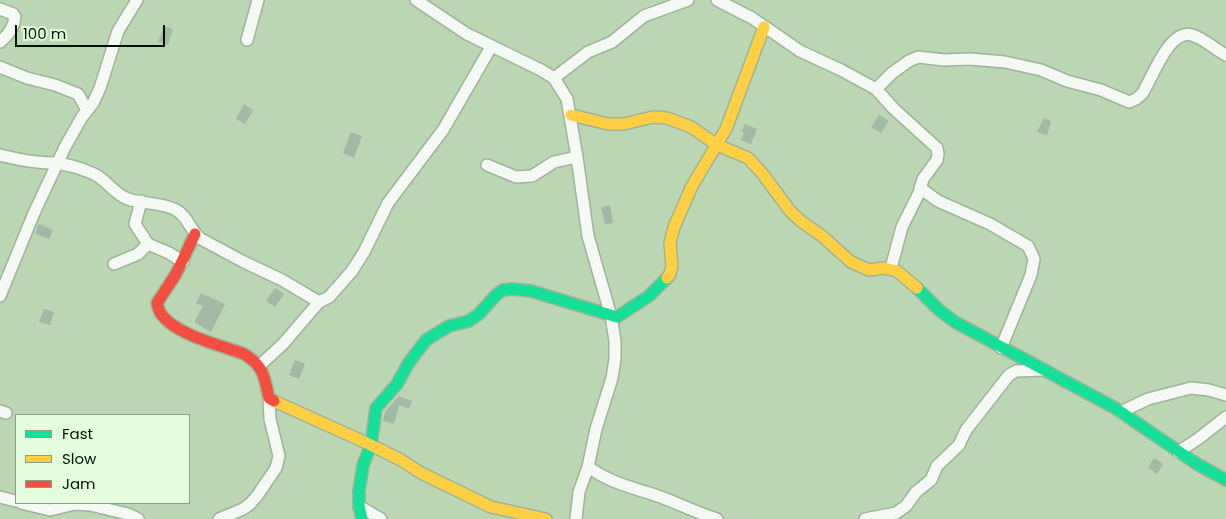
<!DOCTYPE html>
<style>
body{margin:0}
#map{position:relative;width:1226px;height:519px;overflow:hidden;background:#bad6b3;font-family:Poppins,sans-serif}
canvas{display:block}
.legend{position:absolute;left:15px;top:414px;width:175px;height:90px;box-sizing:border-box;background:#e4fddd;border:1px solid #8a9f85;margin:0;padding:6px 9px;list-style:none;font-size:15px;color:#031200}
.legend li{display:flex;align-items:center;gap:10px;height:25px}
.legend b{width:25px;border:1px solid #8a9f85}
.scale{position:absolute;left:15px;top:25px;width:150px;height:22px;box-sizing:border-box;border:2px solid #031200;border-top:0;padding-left:6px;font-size:15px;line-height:18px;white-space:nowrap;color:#031200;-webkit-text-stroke:4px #e4fddd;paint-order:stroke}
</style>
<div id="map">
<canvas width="1226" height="519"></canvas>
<ul class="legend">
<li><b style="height:6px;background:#16e098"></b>Fast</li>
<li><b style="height:6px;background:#ffcf43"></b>Slow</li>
<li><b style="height:6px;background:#f24e42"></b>Jam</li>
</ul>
<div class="scale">100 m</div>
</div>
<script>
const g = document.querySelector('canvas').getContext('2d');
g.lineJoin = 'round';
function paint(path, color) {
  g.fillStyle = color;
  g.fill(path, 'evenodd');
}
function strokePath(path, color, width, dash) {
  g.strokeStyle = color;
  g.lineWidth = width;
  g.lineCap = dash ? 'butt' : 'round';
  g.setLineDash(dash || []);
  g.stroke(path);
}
const building = new Path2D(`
 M164,26L173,29L168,45L158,42Z
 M244,104L253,110L245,124L236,119Z
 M879,115L889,121L881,133L871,127Z
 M1044,118L1051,121L1047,135L1037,132Z
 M745,124L757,129L751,144L741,140L744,133L741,132Z
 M351,132L362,136L354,158L343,153Z
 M610,205L613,223L605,224L601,207Z
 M39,224L53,230L49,239L35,234Z
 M275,288L284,294L275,307L266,301Z
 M201,293L225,304L211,332L194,322L203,306L196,303Z
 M44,309L54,312L50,325L39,322Z
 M295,360L305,364L299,379L289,375Z
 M399,396L412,401L409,409L399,405L394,424L383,421L385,412Z
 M1154,458L1163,464L1157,474L1148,468Z`);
const street = new Path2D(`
 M416,0L467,34L541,70L554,78L567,99L577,157L588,236L611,316L615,341V359L612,378L596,429L588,467L579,492L576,519
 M717,0L752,18L800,51L841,70L876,89L894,109L937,148L938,154L937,160L923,179L919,193L902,227L891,268
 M0,9L13,14L15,17C14,28 8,35 0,42
 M247,40L258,0
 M0,67L27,78L55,85L78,94L87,110
 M554,78L588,52L612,42L644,16L688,0
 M876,89L892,73L909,61L918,57L944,60L970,59L1005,62L1041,70L1067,81L1101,90L1129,102L1136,99L1142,94C1152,79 1169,28 1192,35C1205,39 1214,49 1226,55
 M0,155C12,158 25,161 38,162C44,163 51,163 57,163C69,165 83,169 94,174C107,180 114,194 128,199C141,204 161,202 176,210C188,216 190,231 201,239L244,262L282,280L319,302
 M487,165L516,177L532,176L554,162L577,157
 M920,188L938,201L990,224L1028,246L1034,259L1031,275L1001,348
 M141,201L135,224L148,244
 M114,264L138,254L148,244L169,253L183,262
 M0,296L34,213L65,147L82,117L93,103L100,88L118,31L137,0
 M259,366L283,344L319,302L329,297L352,271L364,252L388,203L443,130L491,47
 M0,411L6,413
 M1121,412L1148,399L1191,388L1209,390L1226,395
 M1178,452L1198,439L1226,417
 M588,467C613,484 628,486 655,495C676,502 696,513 717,519
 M0,497L16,501
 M21,503L50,510L75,504L90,505L128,514L138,519
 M359,506L381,519
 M219,519L243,509L250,504L257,496L276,468L279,456L270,419L269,398
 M865,519L896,513L906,506L916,492L931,480L937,466L959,445L966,430L1009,375L1016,371L1044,370`);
const fast = new Path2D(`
 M917,288L939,310L955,322L1115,408L1197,464L1226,480
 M362,519L359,506V491L363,465L371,445L376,408L397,384L408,364L426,340L449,326L469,321L479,314L496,295L503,290L512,289L531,291L617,317L649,296L667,278`);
const slow = new Path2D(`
 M571,115L608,124H624L653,117L667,118L691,127L717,145L748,158L762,173L790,211L802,222L822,236L851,262L869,270L884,268L897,271L917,288
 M667,278L670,274L672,266L670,243L674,227L692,186L726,129L764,27
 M274,401L371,445L401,460L421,473L491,507L546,519`);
const jam = new Path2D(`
 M195,234L176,274L157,303C158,307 159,311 161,314C176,335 220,345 244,354C264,366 264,376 269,398L274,401`);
paint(building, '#a2baa4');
strokePath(street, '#9fb399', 14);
strokePath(fast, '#9fb399', 14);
strokePath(slow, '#9fb399', 14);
strokePath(jam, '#9fb399', 14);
strokePath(street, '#f5f9f4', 11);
strokePath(fast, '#16e098', 11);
strokePath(slow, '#ffcf43', 11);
strokePath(jam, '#f24e42', 11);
</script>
